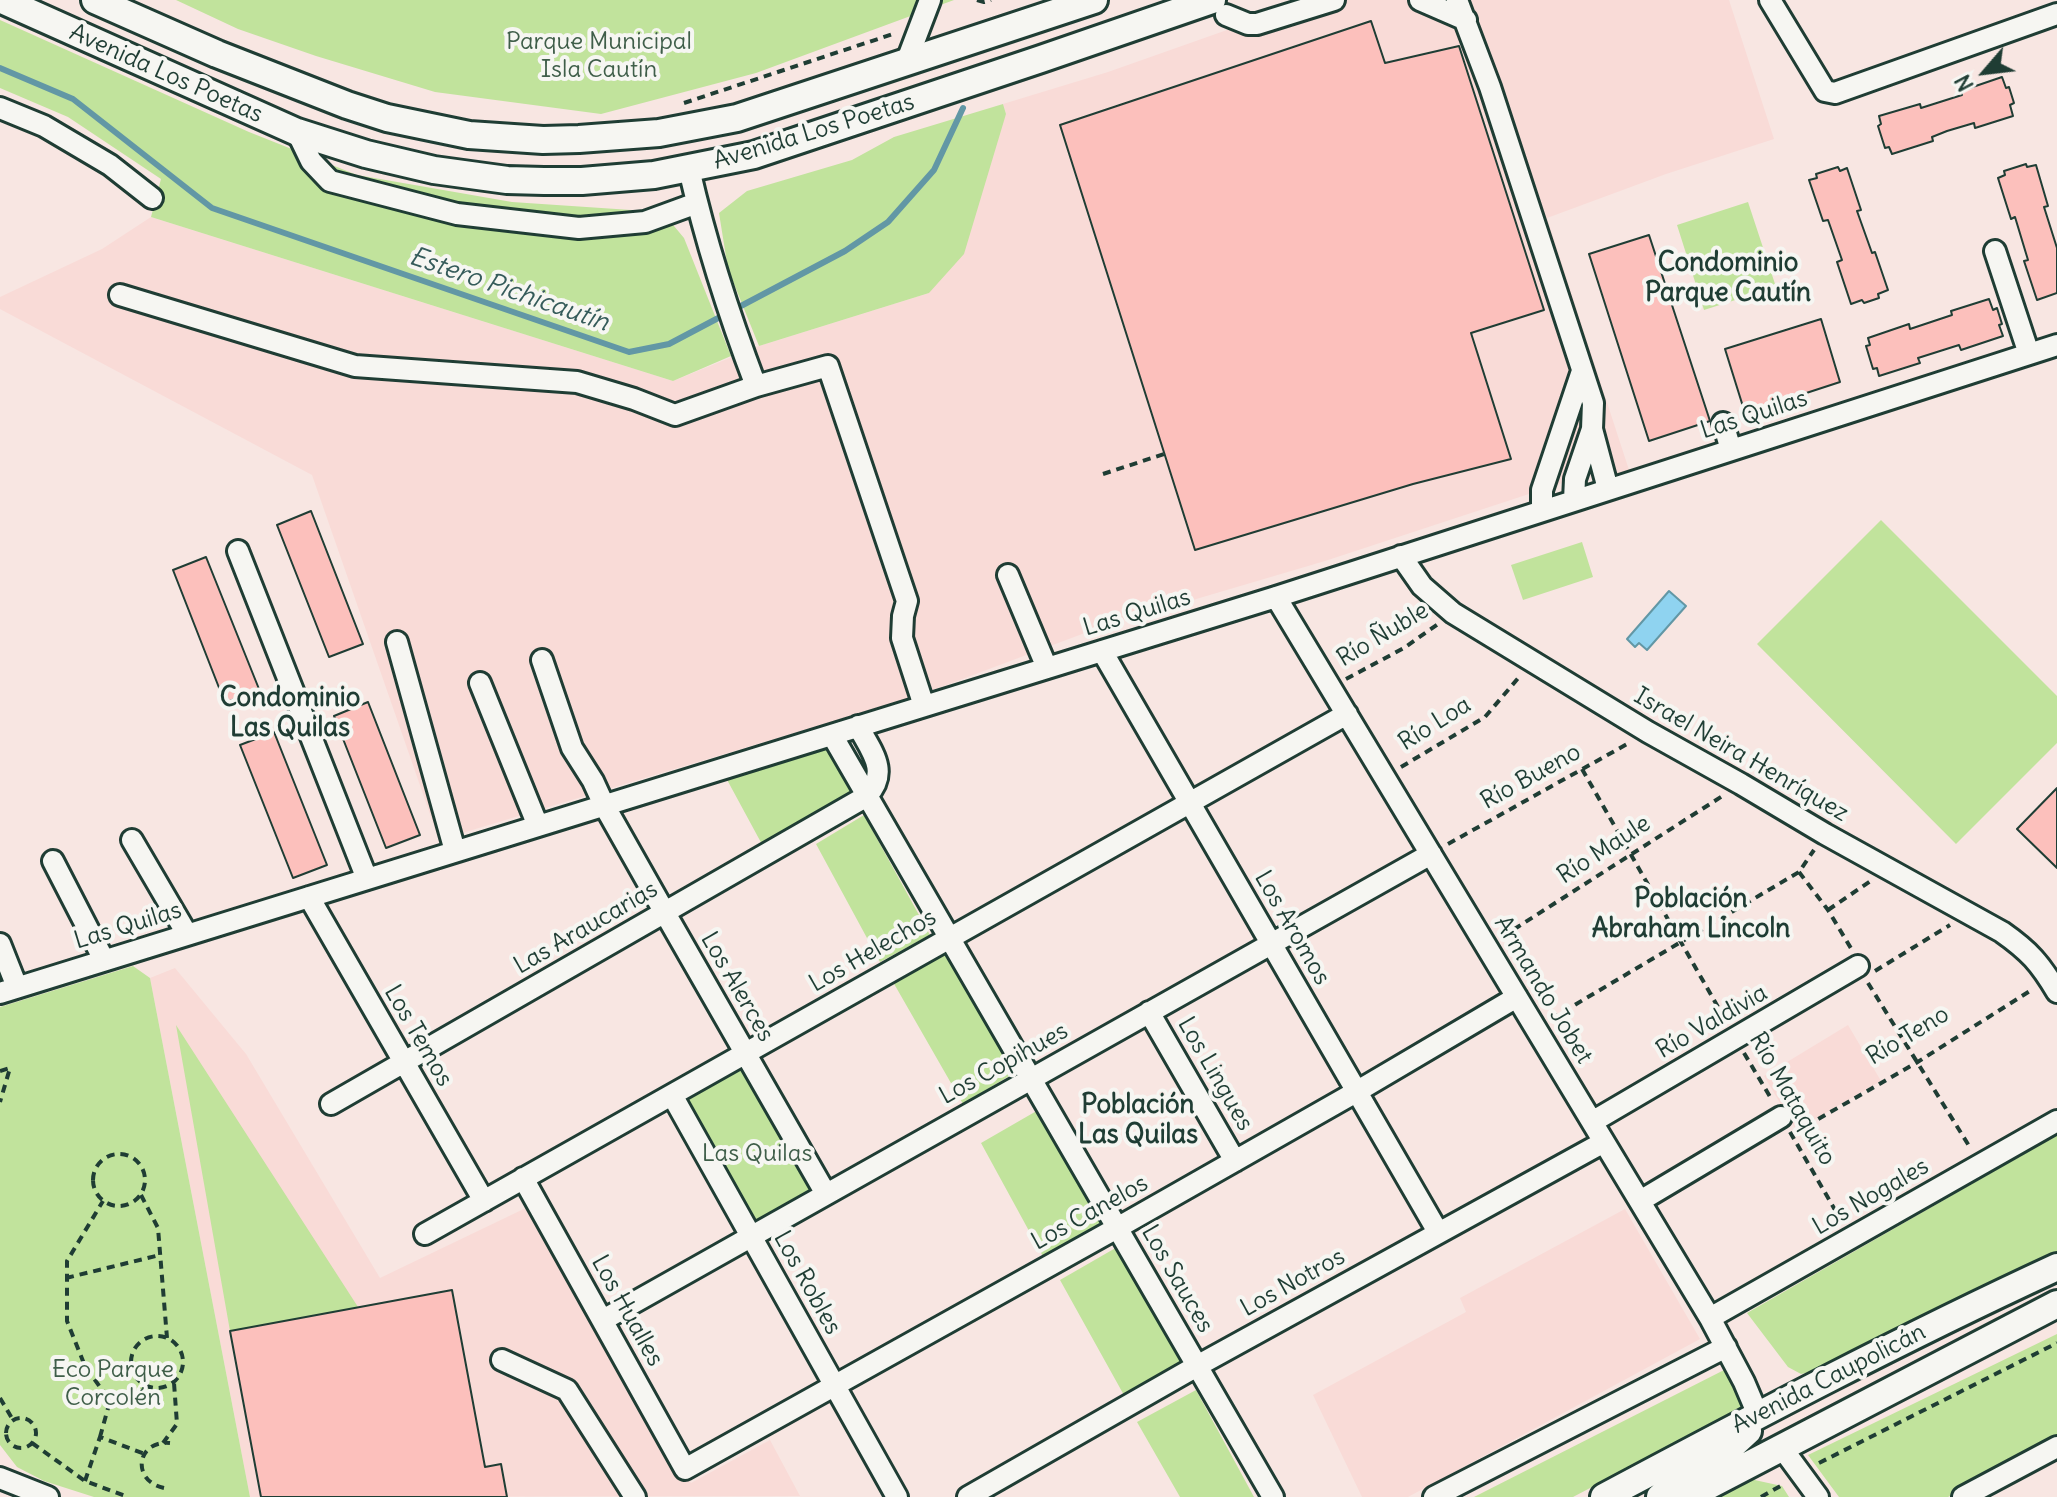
<!DOCTYPE html>
<meta charset="utf-8">
<style>
body{margin:0}
#map{position:relative;width:2057px;height:1497px;overflow:hidden;background:#f8e6e2;font-family:Delius,sans-serif}
canvas{display:block}
.north{position:absolute;left:1945px;top:32px;width:80px;height:80px;-webkit-text-stroke:6px #f6f6f2;paint-order:stroke;rotate:242deg;font-size:22px;font-weight:700;line-height:32px;text-align:center;color:#1f3d34}
.north::after{content:'';display:block;margin:auto;width:28px;height:36px;background:#1f3d34;clip-path:polygon(50% 0,100% 100%,50% 72%,0 100%)}
</style>
<div id="map">
<canvas width="2057" height="1497"></canvas>
<div class="north">N</div>
</div>
<script>
const g = document.querySelector('canvas').getContext('2d');
g.lineJoin = 'round';
function paint(path, color) {
  g.fillStyle = color;
  g.fill(path, 'evenodd');
}
function strokePath(path, color, width, dash) {
  g.strokeStyle = color;
  g.lineWidth = width;
  g.lineCap = dash ? 'butt' : 'round';
  g.setLineDash(dash || []);
  g.stroke(path);
}
function drawText(font, color, halo, rows, align = 'center') {
  g.font = font + ' Delius,sans-serif';
  g.lineWidth = 8;
  g.setLineDash([]);
  g.textBaseline = 'middle';
  g.strokeStyle = halo;
  g.fillStyle = color;
  for (const [text, x, y, turn = 0] of rows) {
    g.save();
    g.translate(x, y);
    g.rotate((+turn || 0) * Math.PI / 180);
    g.textAlign = isNaN(turn) ? turn : align;
    if (halo) g.strokeText(text, 0, 0);
    g.fillText(text, 0, 0);
    g.restore();
  }
}
const built = new Path2D(`
 M1312,0H1729L1774,139L1666,174L1547,218L1629,470L1609,477L1602,470L1325,561L1098,628L920,695L439,840L312,475L0,309V297L102,249L151,217L673,381L759,346L929,293L1006,114L1003,104L1108,72Z
 M175,968L246,1054L380,1278L532,1205L691,1483L770,1440L800,1496L250,1497L150,978Z
 M1848,1025L1881,1081L1796,1130L1764,1076Z
 M1625,1209L1700,1339L1408,1497H1362L1313,1395L1466,1312L1460,1298Z`);
const green = new Path2D(`
 M176,0H954L756,73L601,114L435,92L316,56L238,29Z
 M0,20L249,132L357,175L512,202L631,210L664,214L684,238L731,356L673,381L151,217L161,179L68,117L0,88Z
 M1003,104L1006,114L964,254L929,293L759,346L728,269L719,213L747,191L852,160L894,137Z
 M1748,202L1776,287L1704,310L1677,225Z
 M1881,520L2057,696V743L1956,844L1757,644Z
 M1582,542L1593,577L1523,600L1511,565Z
 M826,743L856,795L764,848L725,776Z
 M864,815L930,935L880,962L816,844Z
 M945,954L1014,1073L963,1104L893,982Z
 M133,966L150,978L250,1497H94L44,1481L17,1467L0,1445V1007Z
 M176,1025L358,1307L230,1331Z
 M743,1060L817,1190L757,1224L684,1094Z
 M1040,1109L1108,1227L1046,1262L981,1143Z
 M2057,1135V1258L1815,1371L1801,1374L1788,1367L1747,1313Z
 M1119,1246L1183,1364L1125,1397L1060,1280Z
 M2057,1334V1438L1948,1497H1839L1808,1455Z
 M1728,1368L1748,1405L1573,1497H1474Z
 M1196,1390L1254,1497H1180L1137,1422Z
 M1750,1479L1782,1486L1789,1497H1717Z`);
const water = new Path2D(`
 M1669,591L1686,606L1647,650L1639,643L1635,647L1627,639Z`);
const stream = new Path2D(`
 M0,68L73,99L212,208L629,352L669,344L845,251L888,222L934,170L963,108`);
const building = new Path2D(`
 M1371,21L1385,63L1459,46L1544,310L1471,333L1511,459L1413,484L1195,550L1060,125Z
 M2002,77L2006,88L2009,87L2014,103L2010,105L2013,116L1975,128L1974,123L1947,131L1932,137L1933,141L1892,154L1889,147L1885,148L1878,126L1881,124L1879,116L1920,104L1921,108L1962,95L1961,91Z
 M2026,164L2027,167L2036,165L2048,206L2044,207L2057,248V293L2037,300L2024,261L2028,260L2015,217L2011,219L1998,178L2005,175L2004,171Z
 M1838,167L1840,171L1847,168L1861,210L1857,211L1872,253L1875,252L1888,290L1878,294L1879,298L1864,303L1862,300L1851,304L1837,262L1842,260L1828,220L1823,221L1809,180L1817,178L1816,174Z
 M1649,235L1710,421L1649,441L1589,254Z
 M1989,299L1993,310L1997,308L2002,324L1999,325L2003,336L1961,350L1959,345L1918,358L1920,363L1879,376L1877,368L1873,369L1866,346L1870,345L1868,338L1909,324L1910,329L1952,315L1951,311Z
 M1821,319L1840,382L1745,413L1725,349Z
 M311,511L363,644L329,657L277,525Z
 M206,557L259,689L225,703L173,570Z
 M368,702L420,835L386,848L334,716Z
 M274,732L327,865L293,878L240,745Z
 M2057,788V868L2017,829Z
 M452,1290L485,1467L501,1464L507,1497H261L230,1331Z`);
const path = new Path2D(`
 M977,0L984,2L991,0
 M684,103L896,33
 M1103,474L1164,454
 M1346,679L1404,648L1438,624
 M1401,767L1485,717L1520,676
 M1582,769L1726,1021
 M1448,844L1629,743
 M1799,872L1828,910L1852,950
 M1828,910L1872,880
 M1502,937L1724,795
 M1875,971L1950,925
 M1868,983L1971,1149
 M1551,1019L1799,872L1814,850
 M1744,1053L1772,1100
 M0,1071L10,1068L0,1102
 M1790,1132L1842,1222
 M1794,1133L1916,1063L2033,989
 M93 1180a26 26 0 1 1 52 0a26 26 0 1 1-52 0Z
 M141,1195L158,1228L167,1338
 M66,1278L160,1255
 M131 1362a26 26 0 1 1 52 0a26 26 0 1 1-52 0Z
 M0,1398L13,1420
 M6 1433a15 15 0 1 1 30 0a15 15 0 1 1-30 0Z
 M100,1437L110,1401L85,1366L67,1321V1261L103,1201
 M32,1443L85,1481L128,1497
 M163,1443L177,1424L174,1383
 M1819,1463L2057,1343
 M85,1481L100,1437L145,1454
 M164,1488C131,1481 136,1440 170,1443
 M1761,1497L1784,1484`);
const minor = new Path2D(`
 M1420,0L1466,20
 M1457,0L1490,87L1593,403L1592,429L1575,479L1574,500
 M1770,0L1825,91L1835,93L2057,14
 M1226,15L1248,24H1257L1334,0
 M906,63L930,0
 M0,108L44,126L110,165L152,198
 M297,132L311,161L330,181L457,214L579,228L645,222L697,203
 M689,169C706,243 729,315 756,386
 M1995,251L2029,354
 M120,295L355,366L577,382L634,399L675,415L756,386L828,366L907,601L903,616L902,638L924,706
 M1723,423L1731,450
 M1592,429L1608,489
 M1542,510V490L1582,371
 M238,551L367,879
 M1401,556L1422,586L1453,613L1648,732L1741,784L1825,834L2002,932C2029,951 2040,963 2057,992
 M1008,575L1047,668
 M1276,597L1710,1318L1744,1382L1758,1415
 M397,642L455,851
 M1102,651L1438,1232
 M542,660L572,748L593,781L604,805L665,913L826,1194
 M480,683L538,826
 M832,735L1273,1497
 M132,840L187,934
 M53,861L104,960
 M309,897L484,1201
 M0,944L17,987
 M0,993L1276,597L2057,345
 M1149,1012L1235,1161
 M672,1095L897,1497
 M331,1104L867,796C890,771 871,751 858,726
 M1592,1122L1858,966
 M523,1178L685,1469L1117,1228L1356,1092L1517,997
 M1640,1201L1781,1117
 M425,1234L1347,714
 M1710,1318L2057,1121
 M603,1320L1431,854
 M502,1360L567,1390L635,1497
 M1782,1448L1818,1497
 M0,1478L48,1497
 M968,1497L1197,1366L1604,1142
 M1434,1497L1726,1347
 M1963,1497L2057,1447`);
const major = new Path2D(`
 M2,0L297,132L366,154L434,170L507,180L544,181H582L654,175L754,155L1041,59L1212,0
 M95,0L217,54L347,105L387,118L469,135L543,140L579,139L659,133L737,118L1094,0
 M1604,1497C1754,1417 1903,1338 2057,1267
 M1660,1497L1684,1478L1722,1455L1748,1431
 M1687,1497L2057,1304`);
const parkNames = [
 ["Parque Municipal",599,42],
 ["Isla Cautín",599,70],
 ["Las Quilas",757,1154],
 ["Eco Parque",113,1370],
 ["Corcolén",113,1398]
];
const streetNames = [
 ["Avenida Los Poetas",166,74,24],
 ["Avenida Los Poetas",814,132,-17],
 ["Las Quilas",1754,415,-18],
 ["Las Quilas",1137,613,-17],
 ["Río Ñuble",1383,635,-31],
 ["Río Loa",1435,724,-32],
 ["Israel Neira Henríquez",1741,755,30],
 ["Río Bueno",1531,777,-29],
 ["Río Maule",1604,850,-33],
 ["Las Quilas",128,926,-17],
 ["Las Araucarias",586,928,-30],
 ["Los Aromos",1292,928,60],
 ["Los Helechos",873,951,-30],
 ["Los Alerces",737,987,60],
 ["Armando Jobet",1543,990,59],
 ["Río Valdivia",1712,1022,-30],
 ["Los Temos",418,1036,60],
 ["Río Teno",1908,1036,-31],
 ["Los Copihues",1004,1064,-29],
 ["Los Lingues",1215,1074,60],
 ["Río Mataquito",1792,1099,60],
 ["Los Nogales",1871,1197,-30],
 ["Los Canelos",1090,1213,-29],
 ["Los Sauces",1177,1279,60],
 ["Los Robles",807,1283,61],
 ["Los Notros",1293,1283,-29],
 ["Los Hualles",627,1311,61],
 ["Avenida Caupolicán",1829,1379,-27]
];
const neighbourhoodNames = [
 ["Condominio",1728,264],
 ["Parque Cautín",1728,294],
 ["Condominio",290,699],
 ["Las Quilas",290,729],
 ["Población",1691,900],
 ["Abraham Lincoln",1691,930],
 ["Población",1138,1106],
 ["Las Quilas",1138,1136]
];
const waterNames = [
 ["Estero Pichicautín",509,290,19]
];
paint(built, '#f9dbd7');
paint(green, '#c1e39c');
paint(water, '#8fd3f0');
strokePath(water, '#6297a5', 2);
strokePath(stream, '#6297a5', 6);
paint(building, '#fcc0bc');
strokePath(building, '#1f3d34', 2);
strokePath(minor, '#1f3d34', 26);
strokePath(major, '#1f3d34', 32);
strokePath(path, '#1f3d34', 4, [8, 6]);
strokePath(minor, '#f6f6f2', 20);
strokePath(major, '#f6f6f2', 26);
drawText('24px', '#3f5e49', '#f6f6f2', parkNames);
drawText('24px', '#1f3d34', '#f6f6f2', streetNames);
drawText('bold 26px', '#1f3d34', '#f6f6f2', neighbourhoodNames);
drawText('italic 26px', '#355b5a', '#f6f6f2', waterNames);
</script>
